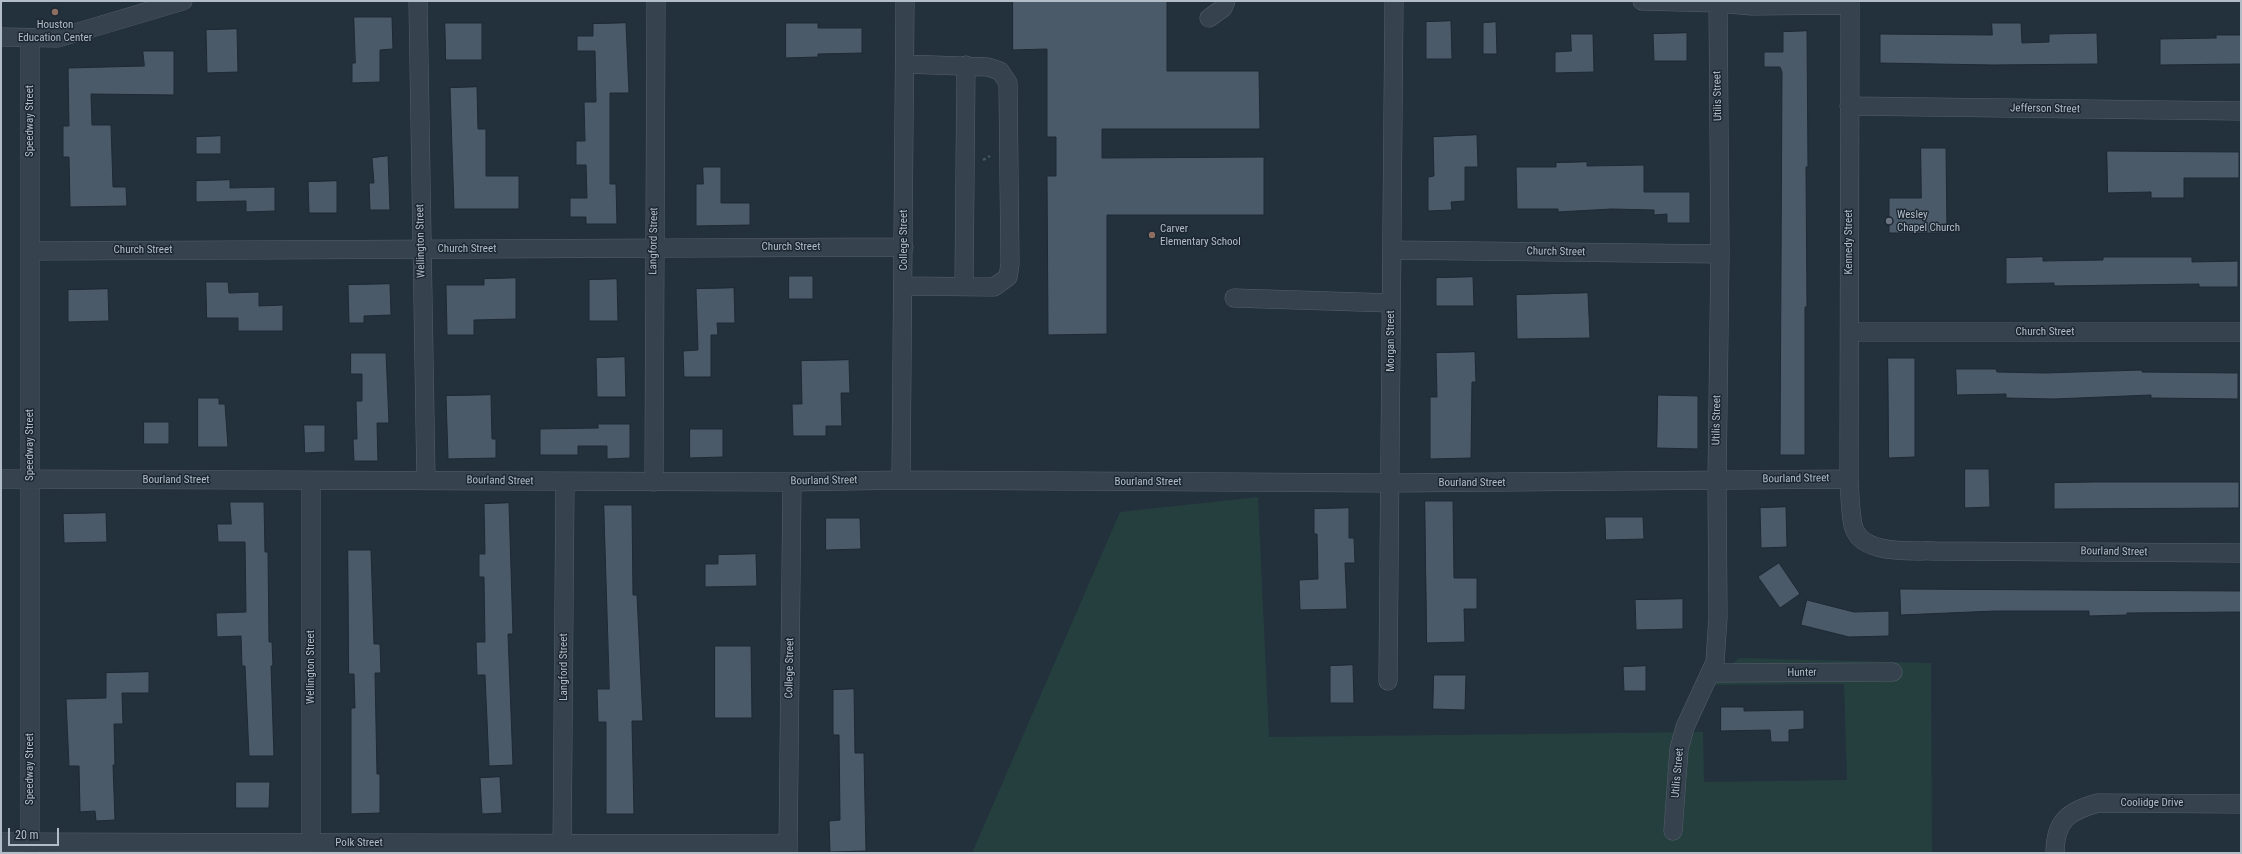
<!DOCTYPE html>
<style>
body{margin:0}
#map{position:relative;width:2242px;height:854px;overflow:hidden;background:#23313d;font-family:"Roboto Condensed",sans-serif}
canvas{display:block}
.frame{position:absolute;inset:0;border:2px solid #b2bdc8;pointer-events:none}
.scale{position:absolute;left:8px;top:828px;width:51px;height:18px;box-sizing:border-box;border:2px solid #b2bdc8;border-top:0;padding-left:5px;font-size:12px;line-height:14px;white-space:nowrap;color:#b2bdc8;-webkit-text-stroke:3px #1c2732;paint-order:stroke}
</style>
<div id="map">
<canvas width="2242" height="854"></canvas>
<div class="frame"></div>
<div class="scale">20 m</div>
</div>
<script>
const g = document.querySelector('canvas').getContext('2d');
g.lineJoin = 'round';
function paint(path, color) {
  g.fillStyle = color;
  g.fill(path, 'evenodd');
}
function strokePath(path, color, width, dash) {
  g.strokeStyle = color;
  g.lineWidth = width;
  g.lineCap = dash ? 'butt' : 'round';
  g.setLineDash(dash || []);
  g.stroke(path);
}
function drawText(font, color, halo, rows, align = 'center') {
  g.font = font + ' "Roboto Condensed",sans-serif';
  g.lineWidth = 3;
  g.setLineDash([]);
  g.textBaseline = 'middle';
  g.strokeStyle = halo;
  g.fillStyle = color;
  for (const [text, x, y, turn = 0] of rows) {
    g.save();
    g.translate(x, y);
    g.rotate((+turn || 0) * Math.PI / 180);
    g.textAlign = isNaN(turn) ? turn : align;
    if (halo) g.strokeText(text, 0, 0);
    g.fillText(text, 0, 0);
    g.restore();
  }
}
const green = new Path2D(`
 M1258,497L1269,737L1703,732L1704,782L1847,780L1844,684L1709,685L1739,658L1931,663L1932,853H972L1120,512Z`);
const building = new Path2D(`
 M1013,1H1167V71H1259L1260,129H1102V158L1264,157V215H1107V334L1048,335L1047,176H1056V137H1047V49L1013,50Z
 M354,17H392L393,49L380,50V82L352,83V63H355Z
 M1451,21L1452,59H1426V22Z
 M1496,22L1497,54H1483V23Z
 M445,23H482V60H446Z
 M626,23L629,93H610V184H616L617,224H586V217H570V198H587L586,165H576V141H585L584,102H596L595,51H577V36H593V24Z
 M786,23H818V28H862V53L818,54V57L786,58Z
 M1992,23H2021L2022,43L2049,42V34L2097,33L2098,64L1993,65L1880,63V34L1992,35Z
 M237,29L238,72L207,73L206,30Z
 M1807,31L1808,167H1806L1807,307H1805V455H1780L1782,72L1780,67H1764V52H1783V32Z
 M1687,33V61H1654L1653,34Z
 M1571,34H1593L1594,72L1555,73V52L1571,51Z
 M2216,35H2241V64L2160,65V39L2216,38Z
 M143,51H174V95L91,94L92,125H111L113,187H126L127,206L70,207L69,157H63V126H69L68,68L144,66Z
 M477,87L478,129H486V176H519V209H454L450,88Z
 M1477,135L1478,167H1465V201L1451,202L1452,210L1428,211V177L1434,176L1433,137Z
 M221,136V154H196V137Z
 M1921,148H1946L1947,233H1889V198H1921Z
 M2107,151L2239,152V178H2184V198H2151V192L2108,193Z
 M388,156L390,210H370L369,183H374L372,158Z
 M1587,162V166L1644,165V192H1690V223H1667V214L1654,215V210L1611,209L1558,212V209H1517L1516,167H1556V163Z
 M703,167H721V203H750V225L696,226V184H703Z
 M230,180V188L275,187V211L246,212V201L196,202V181Z
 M337,181V213H309L308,182Z
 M2043,257V261L2103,260V257H2192V262L2238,261V287H2199V284L2054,286V283L2006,284V258Z
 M789,276H813V299H789Z
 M1473,277L1474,306H1436V278Z
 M516,278V319L474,320V335H447L446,285H484V279Z
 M617,279L618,321H589V280Z
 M206,282H228L229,293L259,292V306L283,305V331H238V318H207Z
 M390,284L391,315L364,316V323H349L348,285Z
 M734,288L735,323H717L718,335H711V377H684L683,351L698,350L696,289Z
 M108,289L109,321L68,322V290Z
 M1588,293L1590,338L1517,339L1516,295Z
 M1475,352L1476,382H1472L1471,458L1430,459V397H1437L1436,353Z
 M351,353H386L389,423H377L378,461H354L353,439H357L356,401H362V374H351Z
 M625,357L626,397H597L596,358Z
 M1888,358H1915V457L1889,458Z
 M849,360L850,393H841L842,426H826V436H793L792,404H802L801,361Z
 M1956,369H1996L1997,372L2045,373L2142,370V372L2238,373V399L2151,398V395L2054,399L2006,398V394L1957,395Z
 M491,395L492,439H496V458L448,459L446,396Z
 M1658,395L1698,396V449L1657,448Z
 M198,398H219V404H225L228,447H198Z
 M144,422H169V444H144Z
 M598,424H630V458L607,459V446H578V455H540V429L598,428Z
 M304,425H325V452L305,453Z
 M690,429H723V457L690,458Z
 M1965,469H1989L1990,507L1965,508Z
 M2093,482H2239V508L2054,509V483Z
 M1425,501H1453L1454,578H1477V609H1464L1465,642L1427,643Z
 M230,502H264L265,552H268L269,642H272L273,666H271L274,756H249L245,666H242L241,636L217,637L216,613L246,612L245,542H218L217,524H231Z
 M509,503L513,634H508L513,765L489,766L485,675H477L476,642H485L484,577H479V554H485L484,504Z
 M604,505H632L633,595H637L643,721H632L634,814H606V722H598L597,689H609Z
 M1786,507L1787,547L1761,548L1760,508Z
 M1349,508V538H1354L1355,563H1345L1347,609L1300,610L1299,580L1318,579L1317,534H1314V509Z
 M106,513L107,542L64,543L63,514Z
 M1605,517H1643L1644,539L1606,540Z
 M826,518H860L861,549L826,550Z
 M348,550H371L374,644H380L381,673H375L377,774H380V813L351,814V708H355L354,674H349Z
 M756,554L757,586L705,587V564H718V555Z
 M1779,563L1800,594L1780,608L1758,577Z
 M1900,589L2241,591V612L2127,613V615L2089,616V611H1995L1901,615Z
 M1683,599V629L1636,630L1635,600Z
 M1807,600L1854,612L1889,611V636L1849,637L1801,625Z
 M715,646H751L752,718H715Z
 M1353,665L1354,703H1330V666Z
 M1646,666V691H1624L1623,667Z
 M149,672V693H122L123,724H114L115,765H113L115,820L96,821L95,811L80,812L79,766H69L66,699L106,698V673Z
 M1434,675H1466L1465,710L1433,709Z
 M854,689L855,753H864L866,851L830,852L829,821L840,820L839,735H833V690Z
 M1721,707H1744V711L1804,710V729L1789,730V742H1771L1770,730L1721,731Z
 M500,777L502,813L482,814L480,778Z
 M236,782H270L269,808H236Z`);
const path = new Path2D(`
 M983,160L990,156`);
const minor = new Path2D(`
 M418,1L426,480
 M1642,1L1718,3L1752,6L1850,5V1
 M1209,18L1223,8L1226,1
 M1,37L58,38L183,1
 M1849,106L2241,111
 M1392,250L1720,254
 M30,251L904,247
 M903,286L994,287L1008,277L1010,264L1008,83L1000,71L988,67L905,64
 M964,286L966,65
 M1234,298L1391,303
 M1850,332H2241
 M1,479L792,482L901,480L1390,483L1849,479C1850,494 1850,510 1853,525C1860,556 1911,550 1935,551L2241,553
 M1849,479L1850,5
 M901,480L905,1
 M311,481V853
 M654,482L656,1
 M1711,673L1893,672
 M1388,681L1394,1
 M1673,831L1679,749L1685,727L1715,662L1718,617L1717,481L1720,254L1718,1
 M1,842L788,844
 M30,853V38
 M562,853L565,482
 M788,853L792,482
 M2055,853C2055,820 2069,811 2098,803L2241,804`);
const markers = [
 [55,12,4,"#8d6e63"],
 [1889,221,4,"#6b7280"],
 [1152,235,4,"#8d6e63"]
];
const poiNames = [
 ["Houston",55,25,"center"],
 ["Education Center",55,38,"center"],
 ["Wesley",1897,215],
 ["Chapel Church",1897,228],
 ["Carver",1160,229],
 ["Elementary School",1160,242]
];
const streetNames = [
 ["Utilis Street",1718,96,-91],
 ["Jefferson Street",2045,109,1],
 ["Speedway Street",30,121,-90],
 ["College Street",904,240,-90],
 ["Wellington Street",421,241,-91],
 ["Langford Street",654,241,-89],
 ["Kennedy Street",1849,242,-90],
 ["Church Street",791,247],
 ["Church Street",467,249],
 ["Church Street",143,250],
 ["Church Street",1556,252,1],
 ["Church Street",2045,332],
 ["Morgan Street",1391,341,-90],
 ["Utilis Street",1717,420,-89],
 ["Speedway Street",30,445,-90],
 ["Bourland Street",1796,479,-1],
 ["Bourland Street",176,480],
 ["Bourland Street",500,481,1],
 ["Bourland Street",824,481,-1],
 ["Bourland Street",1148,482],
 ["Bourland Street",1472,483],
 ["Bourland Street",2114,552,1],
 ["Wellington Street",311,667,-90],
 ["Langford Street",564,667,-90],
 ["College Street",790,668,-89],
 ["Hunter",1802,673,-1],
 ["Speedway Street",30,769,-90],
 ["Utilis Street",1678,773,-85],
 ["Coolidge Drive",2152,803],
 ["Polk Street",359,843]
];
paint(green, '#253e3e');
paint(building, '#4b5a68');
strokePath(building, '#1e2934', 1);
strokePath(minor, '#55606b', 19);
strokePath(path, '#425a5a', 2.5, [3, 3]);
strokePath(minor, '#36424d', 18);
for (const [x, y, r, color] of markers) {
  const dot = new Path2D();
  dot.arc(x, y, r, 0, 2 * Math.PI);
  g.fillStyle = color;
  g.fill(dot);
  strokePath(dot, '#1c2732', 1.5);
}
drawText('11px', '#b2bdc8', '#1c2732', poiNames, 'left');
drawText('11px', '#b2bdc8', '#1c2732', streetNames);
</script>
